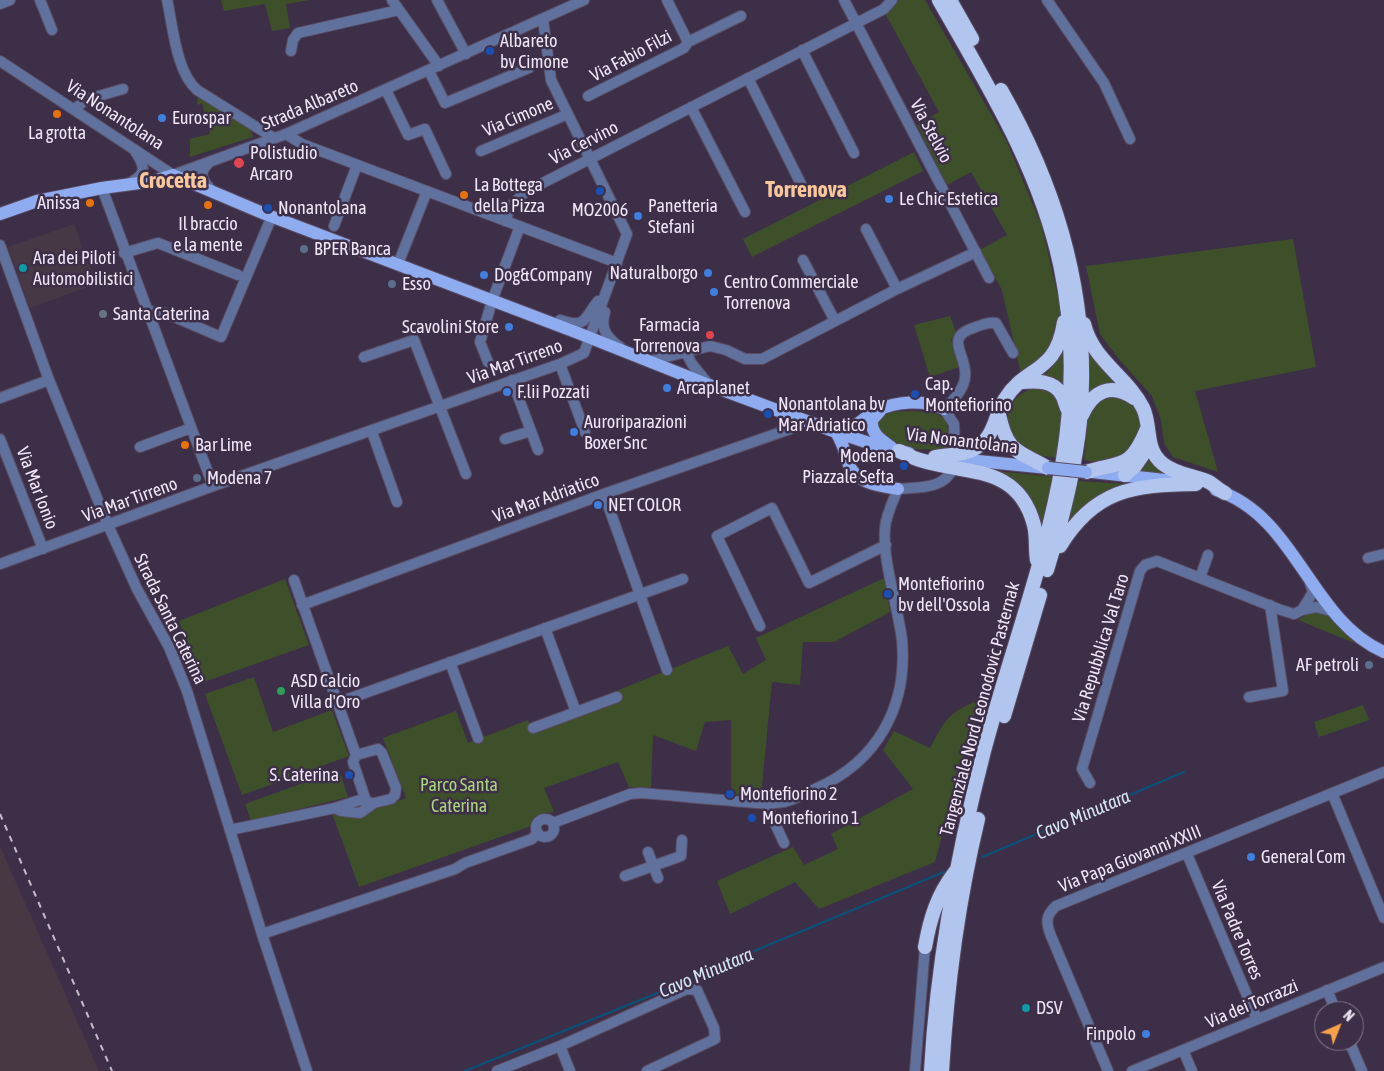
<!DOCTYPE html>
<style>
body{margin:0}
#map{position:relative;width:1384px;height:1071px;overflow:hidden;background:#3e2f48;font-family:"Asap Condensed",sans-serif}
canvas{display:block}
.north{position:absolute;left:1314px;top:1001px;width:50px;height:50px;box-sizing:border-box;background:#3e2f48;border:1px solid #85788e;border-radius:50%;rotate:44deg;font-size:14px;font-weight:700;line-height:20px;text-align:center;color:#efe5f6}
.north::after{content:'';display:block;margin:auto;width:18px;height:22px;background:#f7a149;clip-path:polygon(50% 0,100% 100%,50% 72%,0 100%)}
</style>
<div id="map">
<canvas width="1384" height="1071"></canvas>
<div class="north">N</div>
</div>
<script>
const g = document.querySelector('canvas').getContext('2d');
g.lineJoin = 'round';
function paint(path, color) {
  g.fillStyle = color;
  g.fill(path, 'evenodd');
}
function strokePath(path, color, width, dash) {
  g.strokeStyle = color;
  g.lineWidth = width;
  g.lineCap = dash ? 'butt' : 'round';
  g.setLineDash(dash || []);
  g.stroke(path);
}
function drawText(font, color, halo, rows, align = 'center') {
  g.font = font + ' "Asap Condensed",sans-serif';
  g.lineWidth = 5;
  g.setLineDash([]);
  g.textBaseline = 'middle';
  g.strokeStyle = halo;
  g.fillStyle = color;
  for (const [text, x, y, turn = 0] of rows) {
    g.save();
    g.translate(x, y);
    g.rotate((+turn || 0) * Math.PI / 180);
    g.textAlign = isNaN(turn) ? turn : align;
    if (halo) g.strokeText(text, 0, 0);
    g.fillText(text, 0, 0);
    g.restore();
  }
}
const commercial = new Path2D(`
 M0,846L99,1071H0Z`);
const education = new Path2D(`
 M74,224L96,284L30,308L8,247Z`);
const green = new Path2D(`
 M221,0H310L286,4L290,28L272,31L265,4L224,11Z
 M899,0H925L1006,140L1041,224L1060,304V329L1052,351L1022,379L1002,290L980,250L1007,235L971,172L947,185L917,125L939,112L886,15Z
 M198,97L250,128L253,137L190,157V139L210,134L202,103L197,105Z
 M914,152L923,171L752,257L743,239Z
 M1293,239L1316,367L1195,391L1218,472L1173,457L1164,443L1161,420L1152,396L1118,358L1100,334L1086,266Z
 M950,316L957,335L951,339L959,367L930,377L914,325Z
 M1088,348L1128,392L1090,397Z
 M1065,349L1066,394L1036,379L1048,372Z
 M1040,386C1072,397 1061,429 1059,458L1026,454L1007,429C1008,403 1014,394 1040,386Z
 M1107,396C1112,396 1118,395 1122,397C1140,404 1152,431 1137,447C1131,454 1119,459 1111,465L1084,460L1088,414L1094,404Z
 M912,411L935,413L945,419L950,434L949,450L916,449L895,444L875,428C881,410 895,412 912,411Z
 M1150,453L1171,475L1138,472Z
 M985,470L1057,477L1042,543L1039,524Z
 M1078,481L1144,485L1129,487L1063,536Z
 M884,578L890,612L834,642H803L800,685L772,682L761,796L731,794V720L705,722L696,751L653,735L651,787H629L618,762L544,788L554,812C544,814 533,811 531,826L359,887L332,813L358,816L406,798L383,738L456,711L468,743L528,720L533,731L620,700L616,691L728,646L743,674L766,660L756,638Z
 M285,579L309,645L201,683L179,621Z
 M1314,610L1326,612L1353,639L1354,643L1298,620Z
 M254,677L273,732L332,710L349,756L291,777L288,772L290,778L242,795L205,694Z
 M978,701L935,862L819,909L795,882L730,914L717,881L793,847L804,865L838,849L831,834L913,789L883,750L894,731L930,748C944,722 949,711 978,701Z
 M1363,705L1369,720L1319,737L1314,722Z
 M339,770L348,797L251,821L245,804Z`);
const stream = new Path2D(`
 M982,857L1184,772
 M465,1071L687,981L718,966L944,872`);
const minor = new Path2D(`
 M40,0L52,30
 M167,0C173,26 176,72 197,90L274,138
 M392,0L439,66
 M437,0L466,54
 M844,0L989,278
 M1047,0L1104,83L1130,139
 M0,4L10,0
 M688,42L741,16
 M802,50L854,153
 M291,51L293,40L298,33L399,10
 M0,61L173,175L286,134L584,0
 M429,71L445,103L529,68
 M748,78L801,184
 M386,90L408,135L425,129L446,174
 M588,96L684,48L688,42L667,0
 M691,107L745,212
 M74,110L85,100L123,89
 M286,134L302,144L617,263
 M481,151L568,114
 M211,161C198,172 201,179 212,191
 M128,184C147,174 146,168 135,151
 M102,188L213,486
 M505,221L511,206L525,192L884,9L892,0
 M334,226L357,165
 M866,229L897,289
 M0,245L49,380L108,525L137,589L169,647L187,691L262,934L307,1071
 M124,253L158,243L238,275
 M803,260L835,321
 M398,264L427,191
 M147,311L165,313L221,337L272,216
 M605,312C600,328 606,337 620,347
 M560,320C587,329 584,318 598,301
 M685,351L692,364L709,385
 M364,357L414,340L466,474
 M650,361L710,346L726,350L745,359H762L897,289L976,252
 M488,362L480,342L492,301L520,226
 M560,364L585,432
 M512,380L538,450
 M0,398L49,380
 M372,432L397,502
 M0,439L43,549
 M505,439L531,431
 M140,447L191,428
 M955,448L954,424L944,409C953,401 964,389 965,377C968,356 943,338 973,328C981,325 988,322 996,323L1013,353
 M604,494L667,670
 M1368,558L1384,554
 M0,564L213,486L560,364L584,353L627,234L551,80L543,19
 M1200,578L1208,555
 M294,580L356,755
 M1310,583L1313,592L1302,610L1316,607L1331,611
 M302,605L604,494L790,429L796,418
 M760,626L717,536L772,508L809,583L886,545
 M545,628L576,712
 M450,662L478,738
 M1249,697L1283,691L1270,605
 M337,703L683,579
 M533,728L617,697
 M1090,783L1082,769L1140,571L1145,565L1157,561L1281,610L1294,614L1302,610
 M1332,793L1384,918
 M765,802L784,843
 M335,808L341,811L360,813L374,803L391,799L395,795L396,788L382,753L378,749L356,755L353,762L366,801
 M536 828a9 9 0 1 1 18 0a9 9 0 1 1-18 0Z
 M553,823L630,794L640,793C668,795 695,798 723,800C742,802 764,805 784,802C794,800 805,794 815,789C877,762 908,707 902,640C898,607 882,559 885,528C886,515 893,501 898,489C918,487 944,490 953,468
 M230,830L335,808L360,800L372,803
 M648,852L658,878
 M1187,854L1257,1019
 M625,876L681,856L682,840
 M262,934L455,869L465,863L532,839L538,833
 M1327,990L1336,1011
 M1349,1041L1362,1071
 M560,1046L570,1071
 M1183,1050L1192,1071
 M497,1071L560,1046L687,989L697,990L714,1028L715,1039L647,1071
 M915,1071L925,947
 M1108,1071L1051,936C1046,923 1045,916 1056,906L1384,772
 M1132,1071L1384,967`);
const major = new Path2D(`
 M0,214L37,201L102,188L154,181L173,175L265,214L578,333L709,385L836,432L881,447L909,453
 M880,411L872,420C870,433 881,440 891,447
 M836,432C854,431 861,419 876,411C896,401 924,399 944,409
 M836,432C842,442 845,451 848,462C854,483 879,486 898,489
 M948,458L1048,468
 M1092,472L1174,481
 M1216,490C1297,516 1309,619 1384,652`);
const highway = new Path2D(`
 M950,0L972,39
 M1001,90C1059,192 1091,302 1080,421C1075,472 1062,521 1047,570
 M1084,324C1093,361 1127,376 1143,408C1152,427 1144,449 1163,464C1177,475 1193,475 1209,482C1214,485 1219,490 1225,493
 M1022,382C1036,381 1054,380 1062,395C1065,400 1065,405 1068,410
 M999,415C1008,454 1017,450 1048,468
 M1082,415C1093,391 1111,382 1134,398
 M899,451C906,454 913,458 920,460C967,475 1018,464 1034,525C1037,536 1035,548 1037,560
 M935,457C949,454 964,456 976,448C996,435 994,416 1005,399C1026,365 1056,375 1064,322
 M1086,472C1122,461 1130,470 1147,429
 M1125,475L1135,466L1144,453
 M1060,546C1095,489 1133,485 1196,484
 M1004,716L1040,595
 M925,947C930,919 937,895 955,872
 M931,1071C937,963 957,855 984,751C1028,586 1098,439 1060,264C1039,167 987,85 939,0
 M942,1071C947,986 958,902 978,819`);
const rail = new Path2D(`
 M0,814L112,1071`);
const majorBridge = new Path2D(`
 M1048,468L1086,472`);
const markers = [
 [490,51,5,"#1a4fb4"],
 [57,114,5,"#e8710a"],
 [162,118,5,"#3f7fe0"],
 [239,163,6,"#e0444e"],
 [600,191,5,"#1a4fb4"],
 [464,195,5,"#e8710a"],
 [889,199,5,"#3f7fe0"],
 [90,203,5,"#e8710a"],
 [208,205,5,"#e8710a"],
 [268,208,5,"#1a4fb4"],
 [638,216,5,"#3f7fe0"],
 [304,249,5,"#5c6f8a"],
 [23,268,5,"#0f9aa8"],
 [708,273,5,"#3f7fe0"],
 [484,275,5,"#3f7fe0"],
 [392,284,5,"#5c6f8a"],
 [714,292,5,"#3f7fe0"],
 [103,314,5,"#6b7280"],
 [509,327,5,"#3f7fe0"],
 [710,335,5,"#e0444e"],
 [667,388,5,"#3f7fe0"],
 [507,392,5,"#3f7fe0"],
 [915,394,5,"#1a4fb4"],
 [768,414,5,"#1a4fb4"],
 [574,432,5,"#3f7fe0"],
 [185,445,5,"#e8710a"],
 [904,466,5,"#1a4fb4"],
 [197,478,5,"#5c6f8a"],
 [598,505,5,"#3f7fe0"],
 [888,594,5,"#1a4fb4"],
 [1369,665,5,"#5c6f8a"],
 [281,691,5,"#2e9e5b"],
 [349,775,5,"#1a4fb4"],
 [730,794,5,"#1a4fb4"],
 [752,818,5,"#1a4fb4"],
 [1251,857,5,"#3f7fe0"],
 [1026,1008,5,"#0f9aa8"],
 [1146,1034,5,"#3f7fe0"]
];
const poiNames = [
 ["Albareto",500,41],
 ["bv Cimone",500,62],
 ["Eurospar",172,118],
 ["La grotta",57,133,"center"],
 ["Polistudio",250,153],
 ["Arcaro",250,174],
 ["La Bottega",474,185],
 ["della Pizza",474,206],
 ["Le Chic Estetica",899,199],
 ["Anissa",80,203,"right"],
 ["Panetteria",648,206],
 ["Stefani",648,227],
 ["Nonantolana",278,208],
 ["MO2006",600,210,"center"],
 ["Il braccio",208,224,"center"],
 ["e la mente",208,245,"center"],
 ["BPER Banca",314,249],
 ["Ara dei Piloti",33,258],
 ["Automobilistici",33,279],
 ["Naturalborgo",698,273,"right"],
 ["Dog&Company",494,275],
 ["Centro Commerciale",724,282],
 ["Torrenova",724,303],
 ["Esso",402,284],
 ["Santa Caterina",113,314],
 ["Farmacia",700,325,"right"],
 ["Torrenova",700,346,"right"],
 ["Scavolini Store",499,327,"right"],
 ["Cap.",925,384],
 ["Montefiorino",925,405],
 ["Arcaplanet",677,388],
 ["F.lii Pozzati",517,392],
 ["Nonantolana bv",778,404],
 ["Mar Adriatico",778,425],
 ["Auroriparazioni",584,422],
 ["Boxer Snc",584,443],
 ["Bar Lime",195,445],
 ["Modena",894,456,"right"],
 ["Piazzale Sefta",894,477,"right"],
 ["Modena 7",207,478],
 ["NET COLOR",608,505],
 ["Montefiorino",898,584],
 ["bv dell'Ossola",898,605],
 ["AF petroli",1359,665,"right"],
 ["ASD Calcio",291,681],
 ["Villa d'Oro",291,702],
 ["S. Caterina",339,775,"right"],
 ["Montefiorino 2",740,794],
 ["Montefiorino 1",762,818],
 ["General Com",1261,857],
 ["DSV",1036,1008],
 ["Finpolo",1136,1034,"right"]
];
const streetNames = [
 ["Via Fabio Filzi",631,56,-28],
 ["Strada Albareto",310,105,-23],
 ["Via Nonantolana",115,115,33],
 ["Via Cimone",518,117,-23],
 ["Via Stelvio",931,131,62],
 ["Via Cervino",584,143,-27],
 ["Via Mar Tirreno",515,362,-20],
 ["Via Nonantolana",962,441,7],
 ["Via Mar Ionio",37,488,69],
 ["Via Mar Adriatico",546,498,-20],
 ["Via Mar Tirreno",130,500,-20],
 ["Strada Santa Caterina",170,619,64],
 ["Via Repubblica Val Taro",1101,648,-73],
 ["Tangenziale Nord Leonodovic Pasternak",980,709,-75],
 ["Via Papa Giovanni XXIII",1130,859,-22],
 ["Via Padre Torres",1237,930,67],
 ["Via dei Torrazzi",1252,1004,-23]
];
const parkNames = [
 ["Parco Santa",459,785],
 ["Caterina",459,806]
];
const waterNames = [
 ["Cavo Minutara",1083,815,-23],
 ["Cavo Minutara",706,973,-23]
];
const districtNames = [
 ["Crocetta",173,181],
 ["Torrenova",806,190]
];
paint(commercial, '#483844');
paint(education, '#473845');
paint(green, '#3e502a');
strokePath(stream, '#08527c', 2);
strokePath(minor, '#5a4c64', 12);
strokePath(major, '#5a4c64', 14);
strokePath(highway, '#5a4c64', 16);
strokePath(minor, '#5f719c', 10);
strokePath(major, '#8facf1', 12);
strokePath(highway, '#b2c5ee', 14);
strokePath(rail, '#c4b9cc', 2, [6, 6]);
strokePath(majorBridge, '#5a4c64', 14, []);
strokePath(majorBridge, '#8facf1', 12);
for (const [x, y, r, color] of markers) {
  const dot = new Path2D();
  dot.arc(x, y, r, 0, 2 * Math.PI);
  g.fillStyle = color;
  g.fill(dot);
  strokePath(dot, '#3e2f48', 2);
}
drawText('18px', '#efe5f6', '#3e2f48', poiNames, 'left');
drawText('18px', '#efe5f6', '#3e2f48', streetNames);
drawText('18px', '#abd67d', '#3e2f48', parkNames);
drawText('italic 19px', '#d5e5f3', '#3e2f48', waterNames);
drawText('bold 22px', '#f8c79b', '#3e2f48', districtNames);
</script>
